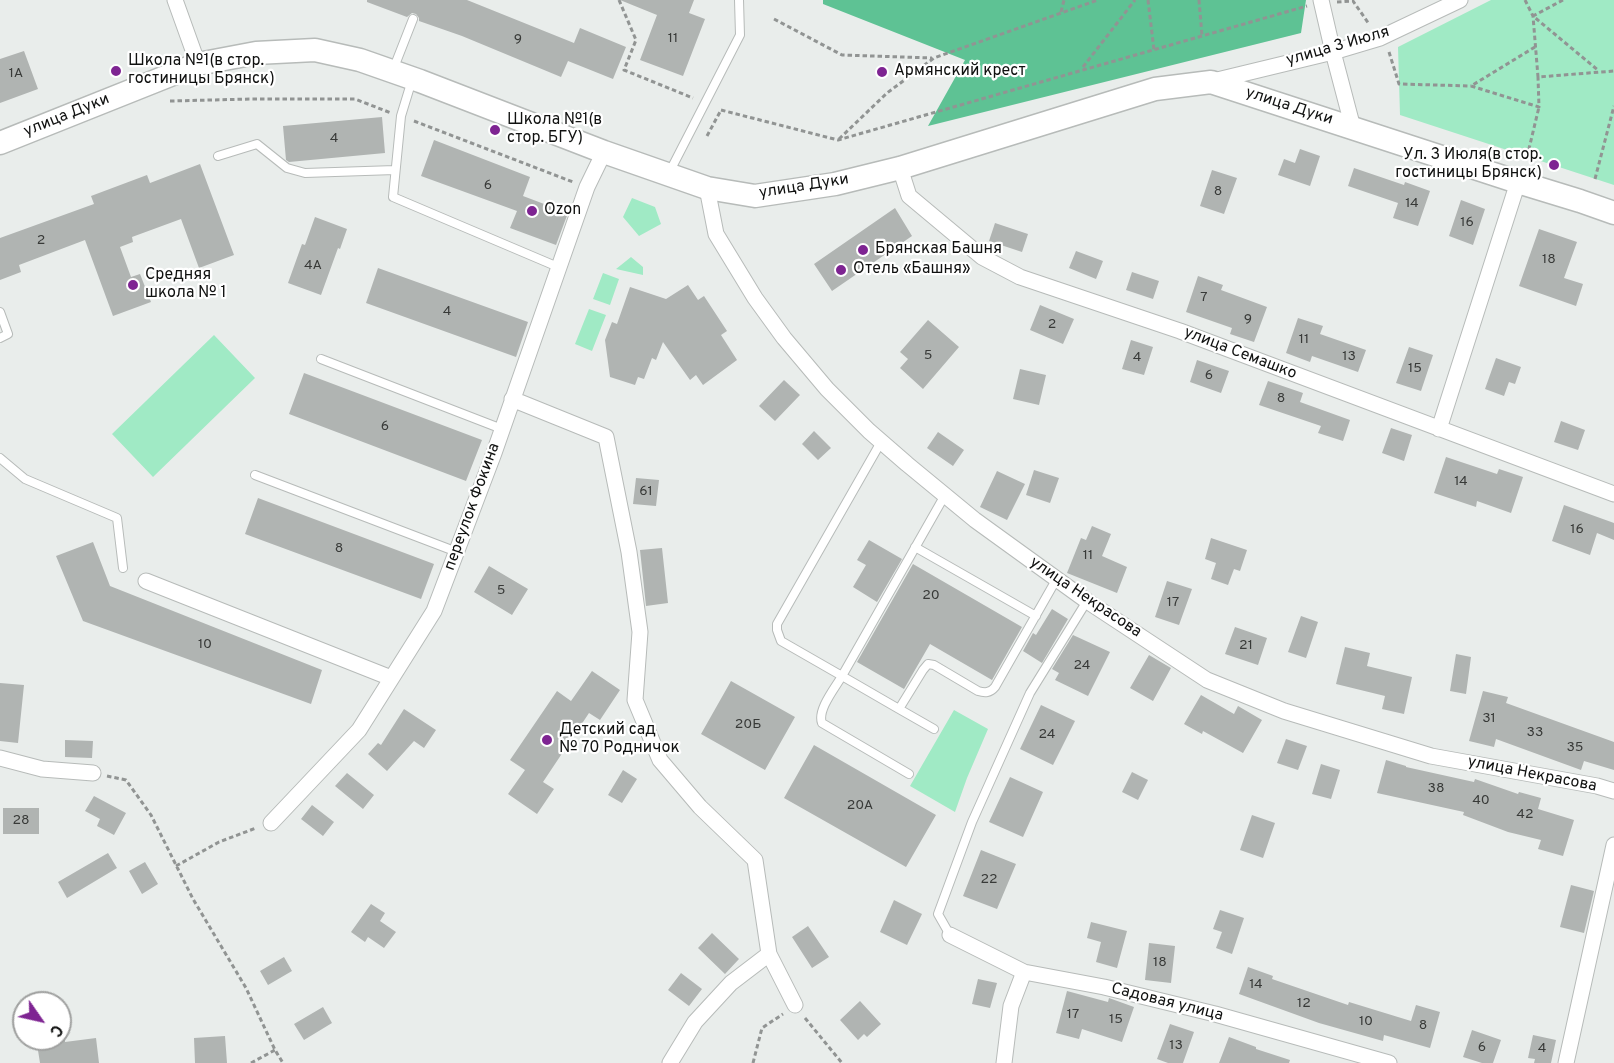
<!DOCTYPE html>
<meta charset="utf-8">
<style>
body{margin:0}
#map{position:relative;width:1614px;height:1063px;overflow:hidden;background:#e9edeb;font-family:Overpass,sans-serif}
canvas{display:block}
.north{position:absolute;left:12px;top:991px;width:60px;height:60px;box-sizing:border-box;background:#fff;border:2px solid #9fa09f;border-radius:50%;rotate:124deg;font-size:16px;font-weight:700;line-height:24px;text-align:center;color:#101110}
.north::after{content:'';display:block;margin:auto;width:21px;height:27px;background:#7e2492;clip-path:polygon(50% 0,100% 100%,50% 72%,0 100%)}
</style>
<div id="map">
<canvas width="1614" height="1063"></canvas>
<div class="north">С</div>
</div>
<script>
const g = document.querySelector('canvas').getContext('2d');
g.lineJoin = 'round';
function paint(path, color) {
  g.fillStyle = color;
  g.fill(path, 'evenodd');
}
function strokePath(path, color, width, dash) {
  g.strokeStyle = color;
  g.lineWidth = width;
  g.lineCap = dash ? 'butt' : 'round';
  g.setLineDash(dash || []);
  g.stroke(path);
}
function drawText(font, color, halo, rows, align = 'center') {
  g.font = font + ' Overpass,sans-serif';
  g.lineWidth = 4.5;
  g.setLineDash([]);
  g.textBaseline = 'middle';
  g.strokeStyle = halo;
  g.fillStyle = color;
  for (const [text, x, y, turn = 0] of rows) {
    g.save();
    g.translate(x, y);
    g.rotate((+turn || 0) * Math.PI / 180);
    g.textAlign = isNaN(turn) ? turn : align;
    if (halo) g.strokeText(text, 0, 0);
    g.fillText(text, 0, 0);
    g.restore();
  }
}
const green = new Path2D(`
 M1491,0H1614V185L1400,115L1398,47Z
 M632,198L655,207L661,224L639,236L623,217Z
 M631,257L643,267V275L616,269Z
 M603,273L619,279L610,305L593,299Z
 M589,309L606,315L592,351L575,344Z
 M214,335L255,378L153,477L112,434Z
 M954,710L988,729L967,778L955,812L910,786Z`);
const forest = new Path2D(`
 M823,0H1306L1301,33L928,126L965,60L823,4Z`);
const building = new Path2D(`
 M367,0H467L574,43L580,28L626,47L613,79L568,61L561,77L462,36L419,21V18L416,14L412,13L407,17L367,2Z
 M620,0H694L689,13L705,19L683,76L640,60L657,15Z
 M24,51L38,89L0,103V59Z
 M382,117L385,153L289,162L286,160L283,126Z
 M434,140L530,177L523,196L568,213L556,245L510,228L517,211L421,176Z
 M1300,149L1320,156L1310,186L1278,175L1284,159L1295,163Z
 M200,164L234,255L199,268L181,219L132,237L133,242L120,247L131,277L140,274L151,302L113,316L85,240L19,265L21,272L0,280V238L94,204L91,196L147,175L150,183Z
 M1354,168L1404,185L1405,182L1430,191L1418,226L1393,218L1398,203L1348,186Z
 M1212,170L1237,178L1224,214L1200,206Z
 M1461,200L1485,209L1473,245L1449,236Z
 M895,208L912,236L832,291L814,264Z
 M315,217L347,229L340,249L338,248L321,295L288,283L302,244L305,245Z
 M995,223L1028,234L1022,252L989,241Z
 M1539,229L1577,242L1564,278L1583,284L1576,306L1519,286Z
 M1076,251L1103,261L1096,279L1069,268Z
 M378,268L528,322L516,357L366,303Z
 M1132,272L1159,281L1153,299L1126,290Z
 M1198,276L1223,285L1221,290L1267,307L1254,342L1230,334L1232,328L1186,312Z
 M688,285L698,300L704,296L727,331L721,335L737,360L703,385L696,375L690,380L663,342L656,360L652,358L644,379L638,377L635,385L610,377L605,340L612,322L617,324L630,287L666,299Z
 M1040,305L1074,319L1063,344L1030,330Z
 M1298,318L1323,326L1320,334L1366,350L1358,372L1312,356L1310,362L1286,353Z
 M928,320L959,347L923,389L900,368L908,359L900,352Z
 M1131,340L1153,347L1144,375L1122,369Z
 M1409,347L1433,355L1421,391L1396,383Z
 M1496,358L1521,367L1515,384L1509,382L1504,396L1485,389Z
 M1197,360L1229,371L1221,393L1190,382Z
 M1020,369L1046,375L1039,405L1013,399Z
 M304,373L482,440L466,481L289,414Z
 M784,380L800,395L775,421L759,406Z
 M1268,381L1303,393L1300,402L1350,420L1343,441L1318,433L1321,426L1259,405Z
 M1561,421L1585,430L1578,450L1554,442Z
 M1391,428L1412,435L1404,461L1382,453Z
 M814,431L831,448L818,460L802,444Z
 M938,432L964,450L953,466L927,448Z
 M1446,457L1497,474L1499,469L1523,477L1511,513L1477,501L1476,507L1434,493Z
 M1034,470L1059,478L1050,503L1026,495Z
 M997,471L1025,484L1007,520L980,507Z
 M636,478L659,480L656,506L633,504Z
 M258,498L434,564L421,599L245,534Z
 M1564,505L1614,523V540L1597,533L1590,555L1552,541Z
 M1092,526L1111,534L1102,556L1127,567L1117,593L1067,573L1081,538L1086,540Z
 M1211,538L1247,550L1240,571L1234,569L1228,585L1211,579L1216,563L1205,559Z
 M869,540L902,559L877,602L853,587L866,565L857,560Z
 M93,542L110,586L322,670L311,704L83,621L56,556Z
 M662,548L668,603L646,606L640,550Z
 M913,564L1022,627L992,680L930,644L904,689L857,662Z
 M489,566L528,589L512,615L474,592Z
 M1167,581L1192,589L1179,625L1155,617Z
 M1052,609L1068,619L1042,663L1023,651L1033,633L1036,635Z
 M1301,616L1318,622L1306,658L1288,652Z
 M1235,627L1267,638L1258,665L1225,654Z
 M1073,635L1110,652L1088,696L1055,680L1059,673L1052,669Z
 M1345,647L1370,653L1367,666L1412,677L1404,714L1382,709L1385,696L1336,684Z
 M1456,654L1471,657L1466,694L1450,691Z
 M1149,655L1171,668L1153,701L1130,688Z
 M592,671L620,690L600,720L589,713L543,782L554,789L537,814L508,794L525,770L510,760L557,691L571,701Z
 M731,681L795,717L765,770L701,734Z
 M0,683L24,685L18,743L0,741Z
 M1483,691L1508,697L1506,703L1614,742V770L1584,761L1581,770L1496,739L1494,747L1469,741Z
 M1201,695L1234,714L1238,706L1262,720L1243,753L1203,731L1202,734L1184,724Z
 M1041,705L1075,721L1053,765L1020,749Z
 M404,709L436,730L424,748L414,741L387,771L368,754L378,743L381,745Z
 M1286,739L1307,746L1298,770L1277,763Z
 M65,740L93,741L92,758L65,757Z
 M814,745L936,815L906,867L784,798Z
 M1386,760L1406,766V767L1474,782L1475,779L1518,794L1519,792L1541,798L1538,809L1574,820L1563,856L1538,849L1541,840L1508,832L1463,815L1464,812L1377,793Z
 M1321,764L1340,770L1331,799L1312,794Z
 M623,770L637,779L622,803L608,795Z
 M1132,772L1148,780L1138,800L1122,792Z
 M347,773L374,795L363,809L335,786Z
 M1010,777L1043,792L1023,837L989,822Z
 M94,796L126,813L114,835L97,826L100,819L85,811Z
 M312,805L334,822L323,836L301,819Z
 M3,808H39V834H3Z
 M1252,815L1275,823L1263,858L1240,850Z
 M981,850L1016,864L997,909L963,896Z
 M108,853L117,868L67,898L58,882Z
 M145,862L158,884L142,894L129,871Z
 M1571,885L1594,891L1584,933L1560,927Z
 M894,900L922,914L907,945L880,932Z
 M371,904L385,913L380,921L396,932L384,948L368,937L365,942L351,932Z
 M1220,910L1244,918L1232,954L1216,948L1222,932L1213,929Z
 M1091,922L1127,931L1117,968L1096,962L1101,942L1087,938Z
 M808,926L829,957L812,968L792,937Z
 M712,933L739,959L725,974L698,948Z
 M1149,943L1175,946L1171,983L1145,980Z
 M284,957L292,971L268,985L260,971Z
 M1248,967L1273,976L1272,979L1348,1005L1349,1002L1411,1021L1416,1005L1440,1012L1430,1048L1384,1035L1383,1041L1319,1023L1239,994Z
 M681,973L702,989L689,1006L668,990Z
 M978,979L997,983L990,1008L972,1004Z
 M1067,991L1108,1002L1109,998L1134,1007L1122,1042L1082,1029L1079,1039L1056,1033Z
 M860,1001L881,1024L867,1037L864,1034L858,1040L840,1020Z
 M323,1007L332,1023L304,1040L294,1024Z
 M1170,1024L1194,1032L1183,1063H1168L1157,1059Z
 M1472,1030L1501,1040L1493,1063H1482L1463,1057Z
 M1533,1035L1556,1040L1551,1063H1534L1535,1059L1528,1058Z
 M225,1036L227,1063H195L194,1038Z
 M1229,1037L1256,1047V1049L1290,1060L1289,1063H1219Z
 M96,1038L99,1063H40L37,1044L65,1039V1042Z`);
const path = new Path2D(`
 M619,0L636,40L624,70L693,98
 M1148,0L1154,50
 M1199,0L1202,36
 M1525,0L1533,16L1538,77L1614,71
 M1563,0L1533,16L1599,71
 M1337,2L1353,1L1369,24
 M1061,12L1064,0
 M774,19L842,55L932,58
 M1535,47L1471,86L1539,107L1538,77
 M1389,52L1399,84L1471,86
 M1083,67L1135,0
 M170,101L252,99H355L391,113
 M721,110L838,140L1307,6
 M414,121L573,182
 M707,136L721,110
 M839,139L887,93L934,58L1098,0
 M1527,157L1539,107
 M1595,179L1614,106
 M107,776L126,780L151,815L193,899L246,988L275,1050L283,1063
 M176,866L219,842L256,828
 M805,1018L842,1063
 M251,1063L275,1050
 M753,1063L762,1028L783,1014`);
const service = new Path2D(`
 M393,70L413,19
 M412,80L401,116L393,197L558,267
 M218,156L257,144L287,168L305,173L395,170
 M669,173L740,35L739,0
 M0,312L8,334L0,338
 M321,359L502,429
 M881,442L777,624V630L781,641L842,676C835,688 817,710 822,723L909,774
 M0,458L25,479L117,518L123,568
 M255,475L457,552
 M945,495L842,676L899,709L923,670L928,664L934,665L978,691C985,693 990,693 995,687L1056,580
 M915,547L1036,616
 M899,709L934,729
 M950,935L938,914L972,822L1030,693L1087,601`);
const minor = new Path2D(`
 M175,0L198,64
 M1321,0L1333,52L1353,128
 M1213,81L1333,52L1380,38L1460,0
 M900,168L909,196L982,257L1020,277L1180,331L1614,494
 M707,188L716,234L755,298L784,338L827,389L869,431L907,464L975,520L1087,601L1207,680L1284,711L1431,756L1597,786L1614,791
 M512,399L606,437L629,552L640,632L635,700L660,760L700,807L755,860L769,954L795,1005
 M1439,429L1518,182
 M146,581L391,678
 M0,758L42,769L93,773
 M271,823L359,730L434,611L494,453L587,187L604,152
 M950,935L1024,972L1104,987L1215,1014L1389,1063
 M670,1063L695,1022L731,983L769,954
 M1004,1063L1011,1006L1024,972
 M1566,1063L1614,845`);
const primary = new Path2D(`
 M0,143L198,64L256,53L315,50L360,60L420,81L604,152L707,188L755,196L835,184L900,168L1155,89L1211,82L1518,182L1580,201L1614,213`);
const markers = [
 [116,71,6,"#7e2492"],
 [882,72,6,"#7e2492"],
 [495,130,6,"#7e2492"],
 [1554,165,6,"#7e2492"],
 [532,211,6,"#7e2492"],
 [863,250,6,"#7e2492"],
 [841,270,6,"#7e2492"],
 [133,285,6,"#7e2492"],
 [547,740,6,"#7e2492"]
];
const numberNames = [
 ["11",673,39],
 ["9",518,40],
 ["1А",16,74],
 ["4",334,139],
 ["6",488,186],
 ["8",1218,192],
 ["14",1412,204],
 ["16",1467,223],
 ["2",41,241],
 ["18",1549,260],
 ["4А",313,266],
 ["7",1204,298],
 ["4",447,312],
 ["9",1248,320],
 ["2",1052,325],
 ["11",1304,340],
 ["5",928,356],
 ["13",1349,357],
 ["4",1137,358],
 ["15",1415,369],
 ["6",1209,376],
 ["8",1281,399],
 ["6",385,427],
 ["14",1461,482],
 ["61",646,492],
 ["16",1577,530],
 ["8",339,549],
 ["11",1088,556],
 ["5",501,591],
 ["20",931,596],
 ["17",1173,603],
 ["10",205,645],
 ["21",1246,646],
 ["24",1082,666],
 ["31",1489,719],
 ["20Б",748,725],
 ["33",1535,733],
 ["24",1047,735],
 ["35",1575,748],
 ["38",1436,789],
 ["40",1481,801],
 ["20А",860,806],
 ["42",1525,815],
 ["28",21,821],
 ["22",989,880],
 ["18",1160,963],
 ["14",1256,985],
 ["12",1304,1004],
 ["17",1073,1015],
 ["15",1116,1020],
 ["10",1366,1022],
 ["8",1423,1026],
 ["13",1176,1046],
 ["6",1482,1048],
 ["4",1542,1049]
];
const streetNames = [
 ["улица 3 Июля",1338,47,-16],
 ["улица Дуки",1289,107,18],
 ["улица Дуки",67,116,-22],
 ["улица Дуки",804,187,-9],
 ["улица Семашко",1240,354,21],
 ["переулок Фокина",473,507,-70],
 ["улица Некрасова",1085,598,34],
 ["улица Некрасова",1532,775,11],
 ["Садовая улица",1167,1003,14]
];
const poiNames = [
 ["Школа №1(в стор.",128,62],
 ["гостиницы Брянск)",128,80],
 ["Армянский крест",894,72],
 ["Школа №1(в",507,121],
 ["стор. БГУ)",507,139],
 ["Ул. 3 Июля(в стор.",1542,156,"right"],
 ["гостиницы Брянск)",1542,174,"right"],
 ["Ozon",544,211],
 ["Брянская Башня",875,250],
 ["Отель «Башня»",853,270],
 ["Средняя",145,276],
 ["школа № 1",145,294],
 ["Детский сад",559,731],
 ["№ 70 Родничок",559,749]
];
paint(green, '#a0eac5');
paint(forest, '#5ec294');
paint(building, '#b0b4b2');
strokePath(service, '#b7bbb9', 10);
strokePath(minor, '#b7bbb9', 17);
strokePath(primary, '#b7bbb9', 25);
strokePath(path, '#919493', 3, [4.5, 3]);
strokePath(service, '#fff', 8);
strokePath(minor, '#fff', 15);
strokePath(primary, '#fff', 22);
for (const [x, y, r, color] of markers) {
  const dot = new Path2D();
  dot.arc(x, y, r, 0, 2 * Math.PI);
  g.fillStyle = color;
  g.fill(dot);
  strokePath(dot, '#fff', 2);
}
drawText('14px', '#383a38', null, numberNames);
drawText('16px', '#101110', '#fff', streetNames);
drawText('16px', '#101110', '#fff', poiNames, 'left');
</script>
